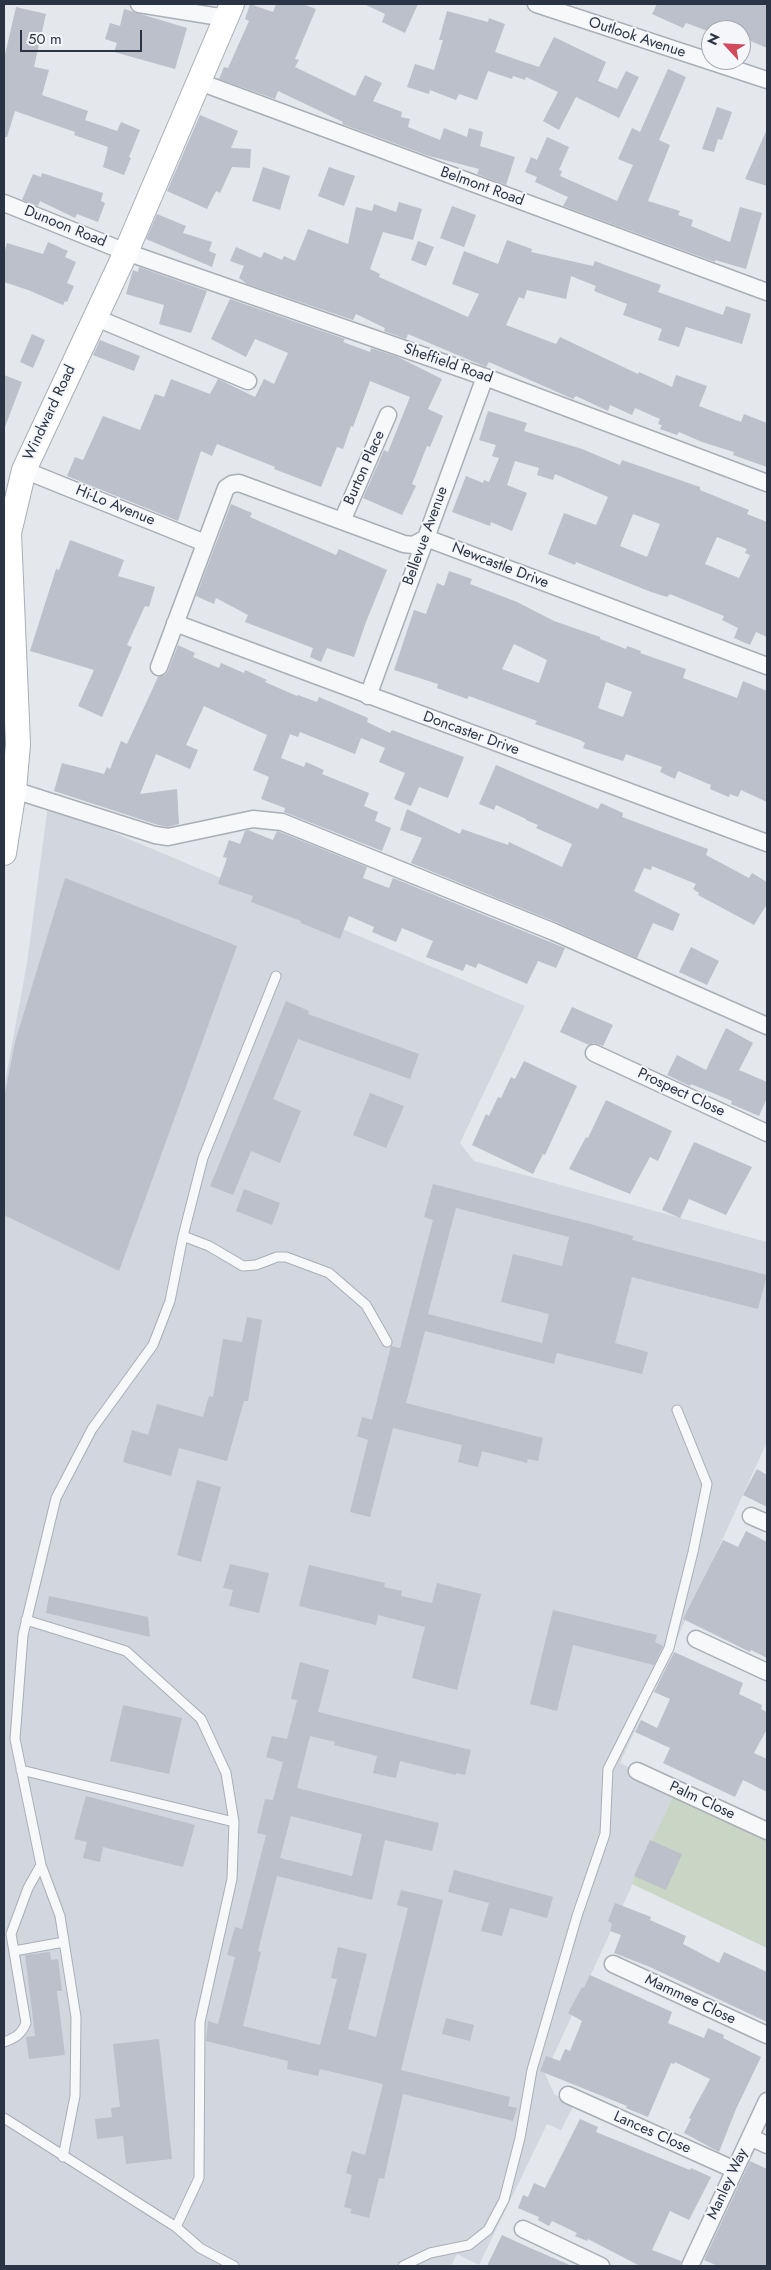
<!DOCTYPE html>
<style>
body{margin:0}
#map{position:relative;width:771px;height:2270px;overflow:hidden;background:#e4e7ec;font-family:Jost,sans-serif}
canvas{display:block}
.frame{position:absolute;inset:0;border:5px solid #2b3445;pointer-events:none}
.north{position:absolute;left:701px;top:20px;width:50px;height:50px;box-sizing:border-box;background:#f4f6f9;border:1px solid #a4a8b1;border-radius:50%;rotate:295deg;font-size:14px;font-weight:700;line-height:20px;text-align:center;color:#2b3445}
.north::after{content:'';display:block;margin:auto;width:18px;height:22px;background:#d1495b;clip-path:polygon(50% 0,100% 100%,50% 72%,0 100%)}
.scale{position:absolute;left:20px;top:30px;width:122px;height:22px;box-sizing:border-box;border:2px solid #2b3445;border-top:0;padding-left:6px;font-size:15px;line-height:18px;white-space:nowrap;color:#2b3445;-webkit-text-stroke:4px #f4f6f9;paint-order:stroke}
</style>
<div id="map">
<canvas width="771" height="2270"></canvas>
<div class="frame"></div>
<div class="north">N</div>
<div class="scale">50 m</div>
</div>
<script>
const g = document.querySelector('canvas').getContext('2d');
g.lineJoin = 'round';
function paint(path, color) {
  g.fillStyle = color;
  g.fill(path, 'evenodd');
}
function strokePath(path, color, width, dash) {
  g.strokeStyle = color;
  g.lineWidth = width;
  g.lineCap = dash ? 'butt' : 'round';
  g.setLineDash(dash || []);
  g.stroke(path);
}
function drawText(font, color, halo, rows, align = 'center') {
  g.font = font + ' Jost,sans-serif';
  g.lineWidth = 4;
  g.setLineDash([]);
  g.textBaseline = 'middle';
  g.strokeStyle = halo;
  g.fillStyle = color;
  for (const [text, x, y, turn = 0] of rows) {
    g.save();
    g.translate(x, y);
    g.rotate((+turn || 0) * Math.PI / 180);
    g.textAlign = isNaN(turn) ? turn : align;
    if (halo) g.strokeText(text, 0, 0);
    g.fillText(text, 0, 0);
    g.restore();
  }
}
const built = new Path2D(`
 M48,805L525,1006L460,1143L474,1161L767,1242V1442L620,1763L676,1790L545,2074L555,2095L575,2103L561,2130L547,2124L479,2265L457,2254L451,2266H4V1088L27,963Z`);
const green = new Path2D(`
 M676,1790L767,1832V1948L632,1884Z`);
const building = new Path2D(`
 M250,4L273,12L276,4H303L316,9L295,59L299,60L295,67L355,96L365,75L382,83L373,101L402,112L401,117L410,119L408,127L440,140L444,128L467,137L469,128L483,132L480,146L515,157L506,185L477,174L479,169L429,156L342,124L343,122L278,91L275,99L219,79L224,67L228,68L249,21L245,19Z
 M364,4H418L405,33L382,22L385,14Z
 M657,4H767V48L741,37V30H705L686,23L683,28L652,14Z
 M16,7L46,14L34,67L49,70L42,95L88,111L85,120L117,131L121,122L140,130L129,157L131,158L124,175L103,167L108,147L74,135L75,132L15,111L7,137H4V59Z
 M124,9L187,28L175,69L114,52L117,43L105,39L110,23L120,26Z
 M447,11L488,22L489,18L505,24L495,52L521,61L539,67L554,37L606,62L598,81L617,89L626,71L639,77L619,118L576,97L559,130L543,121L558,92L526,77L525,80L513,76L512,79L488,71L477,100L459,94L456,100L430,90L429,94L407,87L415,64L434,70L443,40H439Z
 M668,69L686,77L659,140L670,145L648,201L680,211L678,215L693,220L691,226L730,242L740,207L762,213L746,269L715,260V262L563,206L568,197L535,182L537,177L525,172L531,157L537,160L547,137L569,147L559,170L562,171L560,176L617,201L633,165L618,159L632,128L640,132Z
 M717,107L732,112L722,140L718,139L714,152L702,149Z
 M200,115L238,131L231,148L251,149L250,168L232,167L220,193L216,191L207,209L167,191Z
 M767,129V186L745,179Z
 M263,167L290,176L280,210L252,201Z
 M329,167L355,176L344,206L318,196Z
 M42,173L103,193L101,201L105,203L98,222L77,214L75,218L40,201L38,206L22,200L33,174L41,177Z
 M399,202L422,209L413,240L383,232L370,269L380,274L379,277L468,317L479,294L452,284L464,251L498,264L507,240L532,249L531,252L593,266L595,261L605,265L661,285L658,292L723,315L726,306L751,314L742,344L686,327L679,347L658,340L662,329L623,315L627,304L594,291L596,286L571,276L566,299L527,290L524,299L519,297L506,325L556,344L560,337L638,374L639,372L672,387L676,375L707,386L699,406L741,422L744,414L767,423V467L733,455L734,452L702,442L679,432L677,435L660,429L662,425L658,424L660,419L635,408L632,415L610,405L608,411L576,396L573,399L489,362L486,367L408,334L406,339L384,331L385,328L356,314L353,320L247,284L239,278L244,266L230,261L236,247L261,258L264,252L282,260L284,256L295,261L308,229L348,244L356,207L372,211L374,204L396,212Z
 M452,206L476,215L464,247L440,238Z
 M157,214L186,226L183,233L212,242L209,251L216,254L212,267L146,239Z
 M418,241L434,247L426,266L411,260Z
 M48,242L68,251L65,257L76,262L67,283L74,286L67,302L65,301L63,305L28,290L4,282V254L7,243L43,254Z
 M139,267L207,291L191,333L159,324L164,305L126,294L133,270L138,272Z
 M230,299L345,339L343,342L370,352L371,348L398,357L442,379L428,409L443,416L430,447L427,446L412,484L416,486L402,515L363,498L384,450L388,452L410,397L370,381L353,427L351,426L343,449L337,447L321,487L274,469L275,467L217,444L212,456L201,451L178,521L67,476L75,457L83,460L103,416L140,430L155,394L164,397L171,379L210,394L218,379L255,397L264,379L274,384L288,353L255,339L246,357L211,339Z
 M32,334L45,340L33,368L20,362Z
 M100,340L140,356L134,371L93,355Z
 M4,375L22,382L5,427H4Z
 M488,411L527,423L524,431L582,449L620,465L622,460L700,487V490L749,510L747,514L767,522V637L756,632L750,645L734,638L738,628L722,620L724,616L670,594L667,597L651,592L576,562L575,565L548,554L564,513L596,525L608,497L555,474L553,480L537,475L539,468L515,461L507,485L527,493L512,531L491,522L490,526L452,512L466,476L483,483L484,480L489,482L499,458L492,456L496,445L479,440ZM633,514L660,524L647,557L620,546ZM717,537L747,549L745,553L750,555L739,578L705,564Z
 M231,504L252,513L250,517L336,555L339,549L387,570L366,622L354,657L327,648L321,662L310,657L313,648L245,622L248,615L216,598L214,604L196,596Z
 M70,540L124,560L118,576L155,587L149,607L145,606L127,645L132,647L102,717L78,706L94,670L30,651L56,569L59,570Z
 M449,571L472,579L470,584L517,602L554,621L600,637V639L626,649L627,646L641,651L640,653L686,669L683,678L737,698L743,681L767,691V802L741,790L738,797L730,794L729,797L710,789L711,785L678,771L675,779L660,772L662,767L626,754L623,761L583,748L585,743L580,740L535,724L537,721L469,696L467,699L437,688L438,684L394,670L414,610L426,614L437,583L444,586ZM514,644L547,660L539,683L502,669ZM606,682L632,692L623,717L598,708Z
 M178,645L195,653L193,657L219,668L221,663L244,673L245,670L267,680L265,682L297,696L298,695L317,702L319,697L368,718L367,722L390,733L392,730L464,757L448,798L419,787L411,806L394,799L405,773L379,762L385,748L361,738L355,754L300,732L298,737L290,734L281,758L304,767L306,762L324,770L322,774L369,793L364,806L378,812L375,821L391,828L382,851L284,812L285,808L261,799L269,777L253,770L267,735L204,706L186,745L198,750L190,769L156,754L140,794L177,789L179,824L168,827L158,825L54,791L62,763L104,774L107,767L110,769L121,741L127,744L158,677L165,675L168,671Z
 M496,765L598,809L601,803L623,813L622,817L708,849L706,855L749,878L752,873L767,882V904L754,925L698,895L699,893L693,889L696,884L652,866L651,870L644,868L634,891L680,914L673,931L653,923L637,958L558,923L411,863L422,838L400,830L407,809L460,834L462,829L508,845L509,842L562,867L572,844L536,828L538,825L526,820V819L496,805L494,810L479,804Z
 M248,830L273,840L277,831L280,832L367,867L363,878L389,888L393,878L565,948L556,968L538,961L527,984L478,963L476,968L466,964L463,971L426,957L433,941L402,928L396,942L372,932L374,927L349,916L340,939L301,923V921L251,902L253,896L218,884L227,858L223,857L229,840L240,844L245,831Z
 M65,878L237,946L119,1271L4,1215V1098L15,1042Z
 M691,947L719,961L707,985L679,972Z
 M286,1001L309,1011L308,1014L419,1054L410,1079L298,1039L273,1099L301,1111L280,1163L251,1151L233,1195L210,1186Z
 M572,1007L613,1025L603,1046L594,1043L589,1045L560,1032Z
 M726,1028L753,1043L739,1070L767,1082V1098L759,1116L731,1104L732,1101L691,1084L690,1086L667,1075L677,1055L706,1070Z
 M524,1061L577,1086L545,1155L543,1154L533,1174L472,1145L486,1114L489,1116L498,1097L501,1098L511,1077L515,1079Z
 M370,1093L404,1106L386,1148L353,1135Z
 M606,1100L672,1131L658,1161L650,1157L630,1194L569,1169L586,1137L588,1138Z
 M694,1142L752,1167L726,1215L689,1199L680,1218L662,1210Z
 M433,1184L590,1224L633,1236L632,1240L767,1275L758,1309L632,1277L615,1343L648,1352L642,1374L557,1353L554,1364L425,1331L406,1403L543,1438L538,1461L528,1459L527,1463L482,1451L478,1467L458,1462L462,1445L393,1428L370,1517L350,1512L368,1440L357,1436L362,1417L372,1420L391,1346L400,1348L433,1220L424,1217ZM456,1208L569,1237L562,1266L513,1254L501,1302L549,1314L542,1343L428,1314Z
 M244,1189L280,1203L272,1225L236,1211Z
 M247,1317L262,1320L248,1401H244L227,1461L179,1448L171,1476L123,1462L132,1430L148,1435L157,1404L203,1417L209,1396L213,1397L223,1339L242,1342Z
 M757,1469L767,1475V1507L743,1495Z
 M197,1480L221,1487L201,1562L177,1555Z
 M746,1531L767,1542V1658L751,1650L750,1652L683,1619L723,1540L738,1547Z
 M230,1564L269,1573L259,1613L229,1606L233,1590L223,1588Z
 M309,1565L385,1583L384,1587L402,1591L401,1596L432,1603L437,1583L481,1594L457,1690L412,1678L425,1627L378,1615L376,1625L299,1606Z
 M49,1596L148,1617L150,1637L46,1613Z
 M553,1610L657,1635L655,1642L663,1646L654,1665L573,1645L557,1711L530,1704Z
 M674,1652L743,1683L739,1694L762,1705L761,1709L767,1712V1729L754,1753L767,1759V1792L743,1780L735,1797L663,1763L670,1748L635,1732L641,1720L657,1728L670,1699L654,1692Z
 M300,1662L329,1670L318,1712L471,1750L465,1775L456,1773V1775L400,1761L396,1778L373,1773L377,1756L334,1745L335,1742L310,1736L297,1788L439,1823L432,1851L385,1840L372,1900L277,1876L258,1951L261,1952L243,2026L320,2045L337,1979L331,1978L338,1947L367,1954L348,2029L376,2037L408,1908L397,1905L401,1890L443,1900L401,2070L510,2097L508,2106L517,2108L513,2121L403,2094L384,2179L379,2178L369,2218L350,2213L352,2209L344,2207L352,2175L346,2173L352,2151L365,2155L383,2084L320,2069L318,2076L287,2069L288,2061L206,2041L208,2021L218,2024L235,1957L227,1955L235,1927L242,1929L266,1835L257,1833L265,1799L273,1800L283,1762L266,1757L272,1736L287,1739L297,1700L291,1699ZM291,1816L362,1834L352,1876L280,1858Z
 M123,1705L182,1718L169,1774L110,1761Z
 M86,1796L195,1825L183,1867L103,1847L100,1862L83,1858L87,1842L74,1839Z
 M650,1840L682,1854L666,1890L634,1876Z
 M454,1870L553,1897L547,1918L510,1908L502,1936L481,1931L489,1903L448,1892Z
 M615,1903L651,1917L650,1920L686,1936L683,1944L719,1963L724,1952L767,1972V2022L650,1967L614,1953L621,1935L610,1931L612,1924L608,1921Z
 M50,1952L51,1960L58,1959L62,1991H57L65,2055L29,2059L26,2037L35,2036L25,1955Z
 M590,1975L672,2012L668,2023L704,2038L708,2028L724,2035L723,2038L761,2057L736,2109L719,2152L684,2133L691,2119L689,2118L710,2079L675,2062L674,2064L671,2063L648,2117L626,2108L627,2106L540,2071L546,2056L560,2061L565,2049L570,2051L582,2021L568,2013L582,1987L584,1988Z
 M446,2018L474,2025L470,2041L442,2034Z
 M159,2039L172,2159L126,2164L123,2136L97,2139L95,2119L112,2117L111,2108L120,2107L113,2044Z
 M580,2119L598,2127L596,2132L690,2170L691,2168L711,2177L689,2220L670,2211L652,2250L681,2261L680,2266H640L588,2239L587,2241L575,2236L577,2233L552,2221L549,2226L538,2220L539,2217L518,2208L523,2195L528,2197L534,2183L545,2188Z
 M750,2161L767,2169V2266H718L704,2260Z
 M502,2235L528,2247L572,2266H487Z`);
const lane = new Path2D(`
 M183,1236L209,1246L243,1266L256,1265L277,1257H286L329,1273L366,1305L387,1342
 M21,1770L234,1822
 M14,1951L64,1942
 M4,2042C15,2038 21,2035 26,2023L11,1934L28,1888L41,1865
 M4,2118L176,2227L199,2178L200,2022L232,1879L234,1822L226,1773L201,1719L126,1651L26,1620
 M63,2157L75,2096L76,2017L60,1916L41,1865L15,1739L23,1635L56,1498L92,1429L153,1345L170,1301L183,1236L203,1158L276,976
 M176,2227L200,2248L234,2266
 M403,2266L430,2253L469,2245L488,2230L504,2200L520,2138L532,2070L577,1916L605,1834L608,1769L669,1648L693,1552L707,1484L677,1410`);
const street = new Path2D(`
 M139,4L226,18
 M536,4L767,80
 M197,81L767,292
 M4,203L126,252L485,377L767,483
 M94,317L248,381
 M24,470L205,543
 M342,521L388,415
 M175,623L767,843
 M159,667L226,488L232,484L239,483L404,544L413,545L426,538L767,666
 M368,696L485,377
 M14,790L155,835L168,837L253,819L282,822L554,932L767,1026
 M594,1053L767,1133
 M751,1516L767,1523
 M696,1639L767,1672
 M637,1771L767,1831
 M613,1964L767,2035
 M568,2095L735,2170
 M750,2137L767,2145
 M523,2229L601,2266
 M690,2266L767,2101`);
const secondary = new Path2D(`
 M4,853L14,790L18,744L9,533L24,470L126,252L232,4`);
const streetNames = [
 ["Outlook Avenue",637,38,18],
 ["Belmont Road",482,187,20],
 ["Dunoon Road",65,227,22],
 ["Sheffield Road",448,364,19],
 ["Windward Road",50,413,-65],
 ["Burton Place",365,468,-66],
 ["Hi-Lo Avenue",115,506,22],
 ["Bellevue Avenue",426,536,-70],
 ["Newcastle Drive",500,566,21],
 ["Doncaster Drive",471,734,20],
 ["Prospect Close",681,1093,25],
 ["Palm Close",702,1801,25],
 ["Mammee Close",690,2000,25],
 ["Lances Close",652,2133,24],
 ["Manley Way",728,2184,-65]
];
paint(built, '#d2d6de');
paint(green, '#c9d6c5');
paint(building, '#bbc0ca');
strokePath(lane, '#a9aeb7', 11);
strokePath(street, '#a9aeb7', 19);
strokePath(secondary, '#a9aeb7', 26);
strokePath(lane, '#f7f8fa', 9);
strokePath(street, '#f7f8fa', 16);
strokePath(secondary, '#fff', 24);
drawText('15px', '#2b3445', '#f4f6f9', streetNames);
</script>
